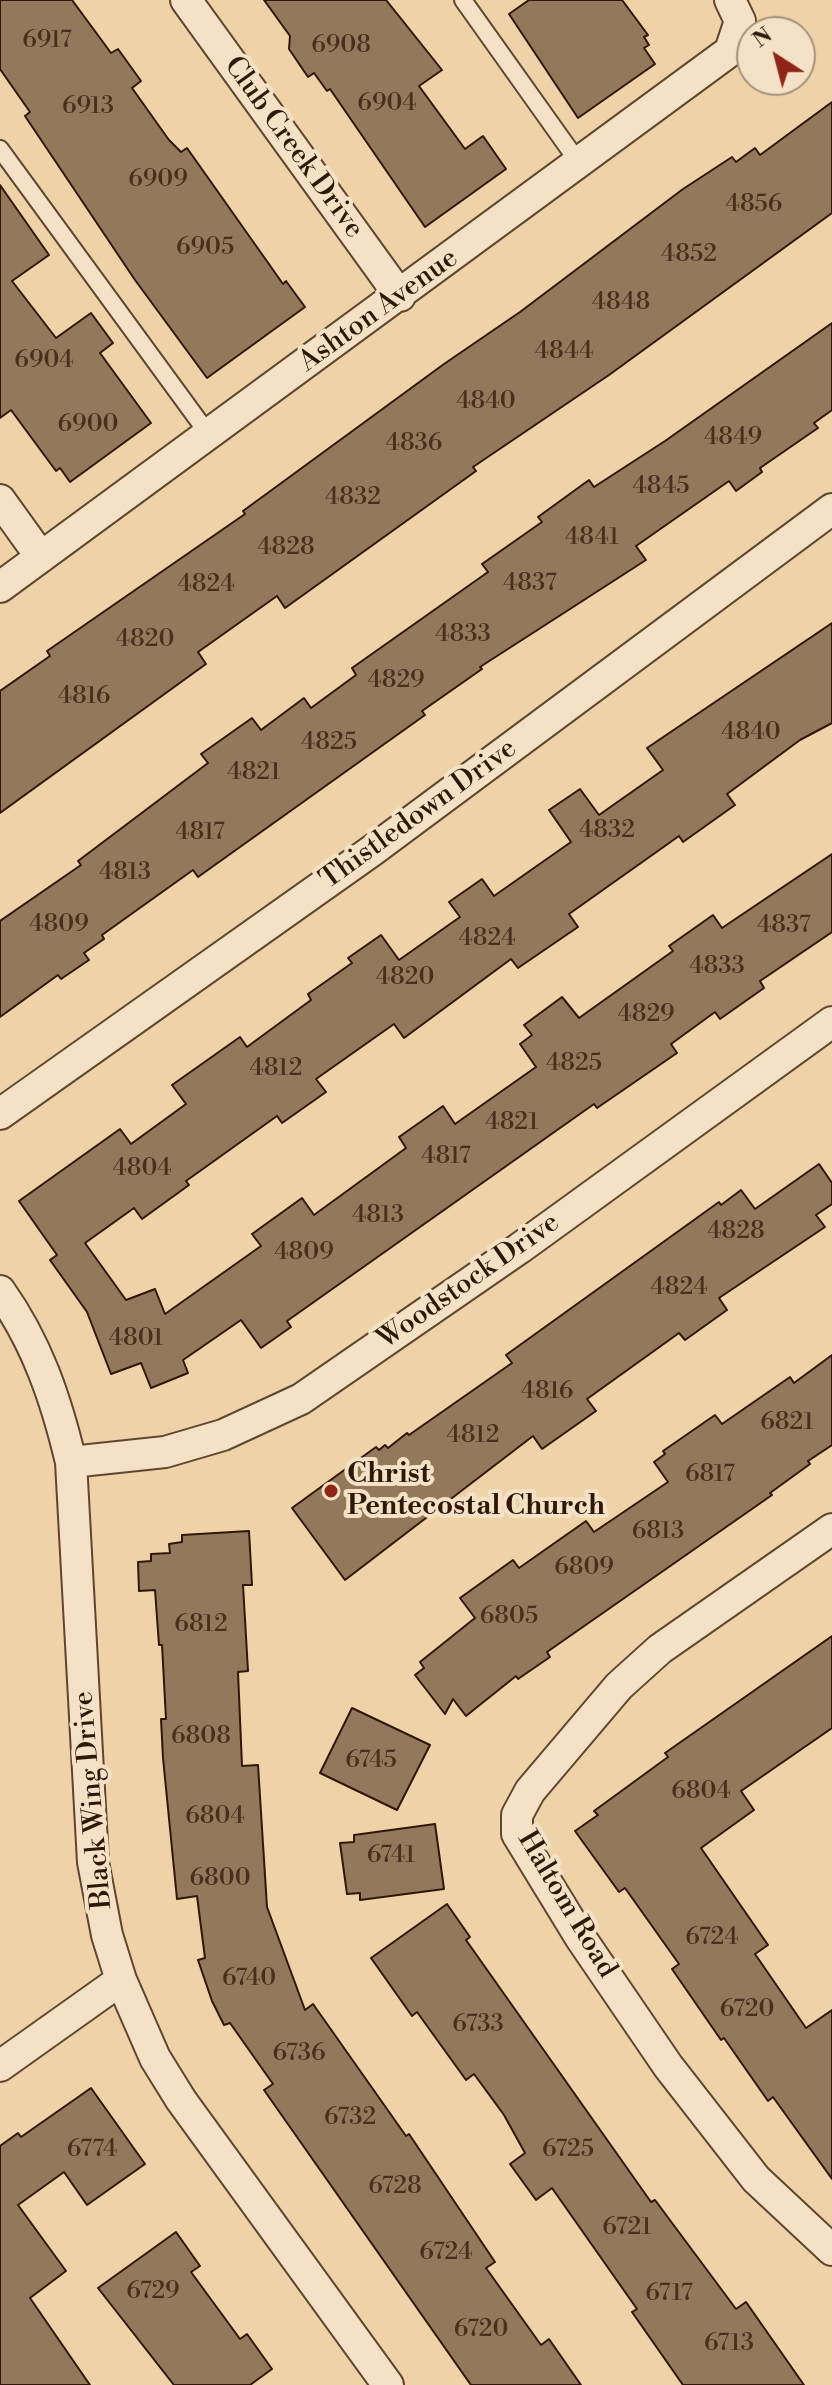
<!DOCTYPE html>
<style>
body{margin:0}
#map{position:relative;width:832px;height:2385px;overflow:hidden;background:#efd2a7;font-family:"Libre Bodoni",serif}
canvas{display:block}
.north{position:absolute;left:736px;top:16px;width:80px;height:80px;box-sizing:border-box;background:#f5e2c6;border:2px solid #a7917a;border-radius:50%;rotate:324deg;font-size:22px;font-weight:700;line-height:32px;text-align:center;color:#311708}
.north::after{content:'';display:block;margin:auto;width:28px;height:36px;background:#8f2418;clip-path:polygon(50% 0,100% 100%,50% 72%,0 100%)}
</style>
<div id="map">
<canvas width="832" height="2385"></canvas>
<div class="north">N</div>
</div>
<script>
const g = document.querySelector('canvas').getContext('2d');
g.lineJoin = 'round';
function paint(path, color) {
  g.fillStyle = color;
  g.fill(path, 'evenodd');
}
function strokePath(path, color, width, dash) {
  g.strokeStyle = color;
  g.lineWidth = width;
  g.lineCap = dash ? 'butt' : 'round';
  g.setLineDash(dash || []);
  g.stroke(path);
}
function drawText(font, color, halo, rows, align = 'center') {
  g.font = font + ' "Libre Bodoni",serif';
  g.lineWidth = 8;
  g.setLineDash([]);
  g.textBaseline = 'middle';
  g.strokeStyle = halo;
  g.fillStyle = color;
  for (const [text, x, y, turn = 0] of rows) {
    g.save();
    g.translate(x, y);
    g.rotate((+turn || 0) * Math.PI / 180);
    g.textAlign = isNaN(turn) ? turn : align;
    if (halo) g.strokeText(text, 0, 0);
    g.fillText(text, 0, 0);
    g.restore();
  }
}
const building = new Path2D(`
 M0,0H72L111,53L118,49L141,81L132,88L169,140L181,152L187,148L283,284L286,281L305,307L207,378L135,280L25,116L30,112L0,69Z
 M264,0H386L442,70L419,86L465,149L483,136L506,169L425,227L330,89L327,91L314,73L308,77L289,49L290,36Z
 M529,0H622L648,35L644,37L649,45L644,48L655,64L578,118L509,14Z
 M832,102V213L609,375L473,467L476,471L285,608L277,596L198,652L206,664L0,813V691L50,656L47,651L245,514L243,511L444,364L520,312L683,189L732,157L736,162L755,148L760,155Z
 M0,185L49,255L12,281L56,338L91,313L113,343L100,353L151,423L70,482L60,468L56,471L11,410L0,418Z
 M832,323V410L814,423L818,428L760,468L762,472L736,491L729,481L636,546L646,560L480,667L482,669L422,711L425,715L198,877L193,870L102,935L104,939L84,953L89,960L61,979L58,975L0,1017V921L81,865L78,861L208,763L201,754L252,718L261,730L304,698L311,708L356,675L352,668L488,572L482,564L542,522L538,517L589,480L594,487L665,441Z
 M832,623V723L800,740L727,794L735,805L683,842L679,836L569,914L578,927L518,968L511,959L404,1038L394,1024L316,1079L326,1092L282,1123L277,1116L186,1181L189,1185L142,1219L134,1208L85,1243L126,1300L155,1289L165,1314L261,1246L252,1234L302,1198L314,1215L406,1148L399,1137L443,1106L455,1124L536,1067L520,1044L532,1035L524,1025L562,997L579,1018L673,951L669,946L713,915L722,928L832,854V932L760,981L764,988L720,1019L715,1012L671,1044L677,1053L597,1108L594,1104L287,1321L291,1327L261,1348L241,1320L183,1360L188,1373L151,1388L141,1363L111,1374L87,1312L50,1260L57,1255L19,1201L120,1129L131,1144L186,1104L172,1085L240,1037L247,1047L311,1000L308,994L352,963L348,958L381,935L399,960L460,917L449,902L482,879L494,896L571,842L549,810L580,789L599,815L663,770L647,748Z
 M819,1164L832,1183V1204L816,1215L825,1227L719,1298L727,1310L685,1340L679,1333L587,1399L596,1411L542,1449L533,1436L345,1580L292,1508L376,1447L379,1450L385,1445L388,1448L407,1433L409,1435L512,1363L506,1355L719,1202L721,1205L741,1190L755,1209Z
 M832,1355V1445L808,1461L810,1464L770,1493L772,1495L547,1652L550,1657L518,1679L516,1676L466,1716L453,1699L445,1714L415,1675L424,1668L420,1662L475,1618L460,1598L513,1560L519,1568L586,1521L594,1532L668,1482L654,1462L665,1454L663,1451L715,1415L722,1424L790,1377L794,1383Z
 M249,1531L252,1585H243L248,1671L238,1672L242,1766L258,1765L267,1907L305,2010L313,2004L406,2136L409,2134L495,2262L486,2268L541,2345L549,2339L581,2385H471L264,2090L273,2084L230,2023L224,2025L212,2001L198,1960L205,1958L197,1896L177,1899L163,1758L161,1719H166L162,1645H159L155,1590L139,1591L138,1562L151,1561V1554L170,1553L169,1544L182,1542V1535Z
 M832,1636V1728L741,1791L754,1810L701,1848L768,1945L755,1954L806,2028L832,2010V2179L773,2097L768,2101L724,2038L721,2040L672,1969L679,1964L625,1888L619,1892L575,1831L598,1815L594,1811L668,1757L665,1753Z
 M352,1708L430,1745L397,1810L320,1773Z
 M435,1824L444,1889L360,1900V1893L347,1894L340,1843L354,1842V1835Z
 M447,1904L470,1937L466,1940L651,2202L655,2200L736,2309L746,2302L804,2385H683L632,2312L637,2309L552,2188L536,2200L510,2164L525,2153L504,2115L474,2074L466,2080L417,2012L412,2016L371,1958Z
 M91,2088L145,2164L87,2205L64,2172L18,2205L66,2271L30,2298L90,2385H0V2146L18,2133L21,2137Z
 M176,2232L200,2266L191,2272L240,2339L247,2334L272,2369L250,2385H174L98,2288Z`);
const lane = new Path2D(`
 M463,0L579,163
 M0,149L209,435`);
const street = new Path2D(`
 M186,0L400,296
 M0,500L41,557
 M0,587L730,51L740,21L730,0
 M0,1114L373,850L832,509
 M0,1291C37,1343 56,1399 71,1462L93,1862L107,1935L121,1980L155,2058L181,2100L388,2385
 M71,1462L165,1452L223,1435L301,1399L520,1248L832,1022
 M832,1529L660,1649L619,1686L530,1791L517,1815V1834L580,1937L668,2066L756,2179L832,2250
 M0,2066L121,1980`);
const markers = [
 [331,1491,8,"#8f2418"]
];
const numberNames = [
 ["6917",47,41],
 ["6908",341,46],
 ["6904",387,104],
 ["6913",88,107],
 ["6909",158,180],
 ["4856",754,205],
 ["6905",205,248],
 ["4852",689,255],
 ["4848",621,303],
 ["4844",564,352],
 ["6904",44,361],
 ["4840",486,402],
 ["6900",88,425],
 ["4849",733,438],
 ["4836",414,444],
 ["4845",661,487],
 ["4832",353,498],
 ["4841",592,538],
 ["4828",286,548],
 ["4837",530,584],
 ["4824",206,585],
 ["4833",463,635],
 ["4820",145,640],
 ["4829",396,681],
 ["4816",84,697],
 ["4840",751,733],
 ["4825",329,743],
 ["4821",254,773],
 ["4832",607,831],
 ["4817",200,833],
 ["4813",125,873],
 ["4809",59,925],
 ["4837",784,926],
 ["4824",487,939],
 ["4833",717,967],
 ["4820",405,978],
 ["4829",646,1015],
 ["4825",574,1064],
 ["4812",276,1069],
 ["4821",512,1123],
 ["4817",446,1157],
 ["4804",142,1169],
 ["4813",378,1216],
 ["4828",736,1232],
 ["4809",304,1253],
 ["4824",679,1288],
 ["4801",136,1339],
 ["4816",547,1392],
 ["6821",787,1423],
 ["4812",473,1436],
 ["6817",710,1475],
 ["6813",658,1532],
 ["6809",584,1568],
 ["6805",509,1617],
 ["6812",201,1625],
 ["6808",201,1737],
 ["6745",371,1761],
 ["6804",701,1792],
 ["6804",215,1817],
 ["6741",391,1856],
 ["6800",220,1879],
 ["6724",712,1938],
 ["6740",249,1979],
 ["6720",747,2010],
 ["6733",478,2025],
 ["6736",299,2054],
 ["6732",350,2118],
 ["6774",92,2150],
 ["6725",568,2150],
 ["6728",395,2187],
 ["6721",627,2228],
 ["6724",446,2253],
 ["6729",153,2292],
 ["6717",669,2294],
 ["6720",481,2330],
 ["6713",729,2344]
];
const streetNames = [
 ["Club Creek Drive",293,148,54],
 ["Ashton Avenue",379,311,-36],
 ["Thistledown Drive",419,815,-36],
 ["Woodstock Drive",469,1282,-35],
 ["Black Wing Drive",94,1800,-95],
 ["Haltom Road",566,1905,59]
];
const poiNames = [
 ["Christ",347,1475],
 ["Pentecostal Church",347,1507]
];
paint(building, '#94785b');
strokePath(building, '#311708', 2);
strokePath(lane, '#604630', 20);
strokePath(street, '#604630', 34);
strokePath(lane, '#f5e2c6', 16);
strokePath(street, '#f5e2c6', 30);
for (const [x, y, r, color] of markers) {
  const dot = new Path2D();
  dot.arc(x, y, r, 0, 2 * Math.PI);
  g.fillStyle = color;
  g.fill(dot);
  strokePath(dot, '#f5e2c6', 3);
}
drawText('24px', '#4a2f1d', null, numberNames);
drawText('28px', '#311708', '#f5e2c6', streetNames);
drawText('bold 28px', '#311708', '#f5e2c6', poiNames, 'left');
</script>
